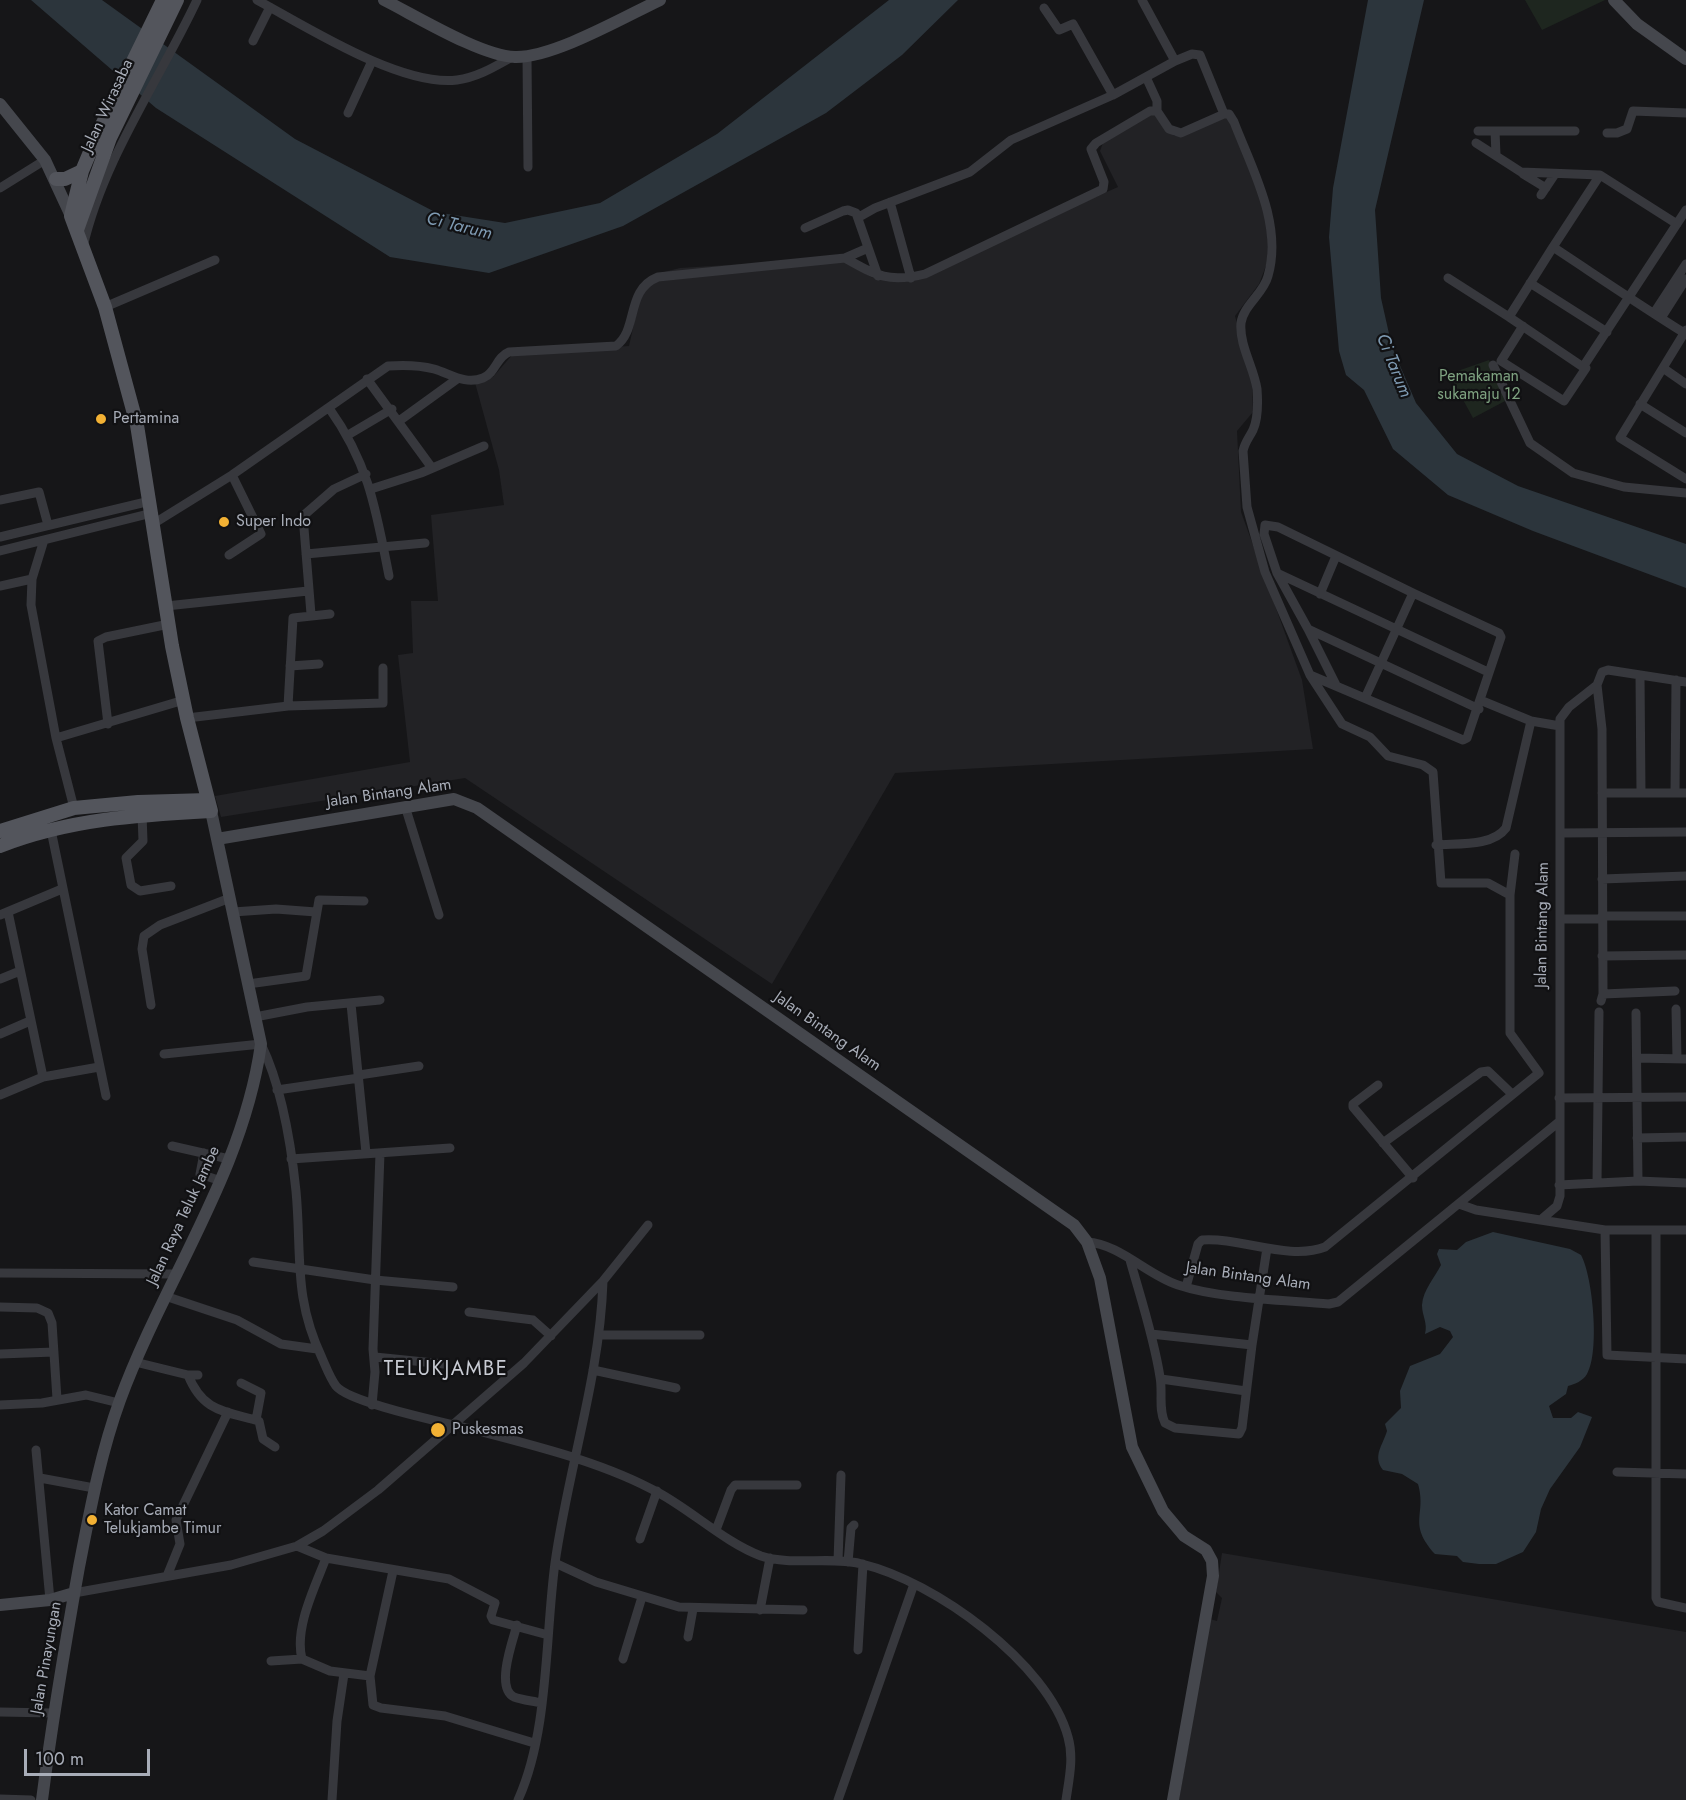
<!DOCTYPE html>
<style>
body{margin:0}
#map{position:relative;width:1686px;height:1800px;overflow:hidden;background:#161618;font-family:Jost,sans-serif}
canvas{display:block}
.scale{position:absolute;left:24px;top:1749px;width:126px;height:27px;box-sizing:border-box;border:3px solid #a8adb8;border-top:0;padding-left:8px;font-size:18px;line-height:21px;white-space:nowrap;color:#a8adb8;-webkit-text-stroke:4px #111113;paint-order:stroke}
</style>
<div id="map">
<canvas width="1686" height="1800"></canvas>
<div class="scale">100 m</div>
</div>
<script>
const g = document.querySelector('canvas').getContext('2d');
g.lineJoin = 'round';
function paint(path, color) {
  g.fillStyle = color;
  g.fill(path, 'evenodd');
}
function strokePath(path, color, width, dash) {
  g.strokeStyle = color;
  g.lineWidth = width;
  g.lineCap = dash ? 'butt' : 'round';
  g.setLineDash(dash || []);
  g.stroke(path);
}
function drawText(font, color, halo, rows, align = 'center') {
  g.font = font + ' Jost,sans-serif';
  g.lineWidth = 4.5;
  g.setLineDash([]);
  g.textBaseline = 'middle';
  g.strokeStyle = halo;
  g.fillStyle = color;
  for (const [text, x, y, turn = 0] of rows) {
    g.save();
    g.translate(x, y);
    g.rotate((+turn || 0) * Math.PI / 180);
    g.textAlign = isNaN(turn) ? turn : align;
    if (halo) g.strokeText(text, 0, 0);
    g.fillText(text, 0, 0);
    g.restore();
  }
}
const built = new Path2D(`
 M1153,111L1162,114L1174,136L1230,112L1267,200V263L1259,284L1235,316L1252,377L1253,412L1237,431L1241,512L1302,680L1313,749L895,773L772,984L465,778L221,817L215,796L410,762L398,655L413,653L411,601H438L431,515L504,505L499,470L474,379L493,377L513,354L629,346L642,288L652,275L680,268L840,258L873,278L921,274L1118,187L1100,151L1105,137Z
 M1222,1553L1686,1632V1800H1179L1210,1619L1217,1621L1222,1598L1216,1592Z`);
const green = new Path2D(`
 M1525,0H1605L1542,30Z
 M1489,360L1507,400L1473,418L1449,374Z`);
const water = new Path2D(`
 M31,0H102L295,139L435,212L505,223L600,203L717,134L889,0H958L902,55L826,113L623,226L489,273L390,257L156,108Z
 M1368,0H1424L1375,210L1381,298L1392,347L1416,403L1457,454L1518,486L1686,544V588L1533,531L1448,495L1393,449L1364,390L1346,375L1339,351L1329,237L1333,188Z
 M1493,1232L1570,1249L1581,1255C1593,1277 1600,1352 1587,1374C1583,1381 1575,1384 1568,1386L1566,1394L1549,1406L1553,1418H1571L1578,1412L1592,1417L1580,1447L1550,1489L1541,1509L1536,1532L1523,1552L1496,1564H1479L1463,1562L1457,1556L1435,1554C1407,1523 1427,1515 1418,1484L1402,1474L1383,1470C1372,1456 1383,1445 1387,1431L1385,1424L1401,1408L1400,1391L1410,1366L1440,1354L1453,1337L1450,1331L1440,1327L1425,1334C1428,1323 1422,1316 1422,1305C1423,1290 1435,1277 1441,1265L1437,1254L1439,1249L1457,1250L1466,1242Z`);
const street = new Path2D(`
 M257,0C307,27 401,87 457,80C478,77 494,67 512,57
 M1142,0L1175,61
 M1044,8L1059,30L1073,24L1113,95
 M253,41L270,7
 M527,56L528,167
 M1146,77L1157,101V111
 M348,113L372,61
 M1478,131H1575
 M1495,131L1496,155
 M1607,133H1617L1627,129L1633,111L1686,113
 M1476,143L1521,172L1600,175
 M1523,174L1546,188
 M0,188L45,160
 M1541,195L1555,174
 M890,202L911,278
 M1686,210L1583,367L1509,317L1553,247C1597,276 1641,306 1686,334
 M859,217L875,208L970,172L1011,140L1113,95L1175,61L1192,54L1200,55L1224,114H1229L1234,122C1252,169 1283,224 1268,276C1264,293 1243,306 1241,323C1239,345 1254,368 1257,389C1258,402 1258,419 1253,430C1249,438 1245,442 1243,451L1247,507L1265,572L1310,675L1342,724L1370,737L1388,756L1423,765L1433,772L1441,883H1488L1510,895V1033L1539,1073L1325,1247C1289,1261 1240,1237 1202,1240L1198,1244L1186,1287
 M805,228L843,211L848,210L856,213L878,276
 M83,247C103,159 159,81 197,0
 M1553,247L1600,175L1677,224
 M845,258C877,276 889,283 925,274L1103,189L1104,182L1091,149L1096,143L1150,111H1157L1169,129L1181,133L1224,114
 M1448,278L1509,317
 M1530,283L1607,332
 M105,307L215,260
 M1654,313L1686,264
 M1661,318L1686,279
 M1523,326L1501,361L1564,401L1586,368L1583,367
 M1686,330L1620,438L1686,479
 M1493,365L1530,443L1573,473L1624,487L1686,493
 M1663,368L1686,384
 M367,379L432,468
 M1640,404L1686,433
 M329,408C369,464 376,510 389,576
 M399,421L457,379
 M348,435L392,409
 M371,489L421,473L484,446
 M0,500L39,492L48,525
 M153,524L232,475L388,366C403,365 419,365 434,369C451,374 465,385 483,378C496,373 496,357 509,352L616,346C639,329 625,290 658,277L845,258L868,248
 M0,537L150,501
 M44,540L32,579L31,605L56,738L184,700
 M0,551L152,513
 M306,554L425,543
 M229,555L261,534L232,475
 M1277,573L1488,672
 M0,586L32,579
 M1413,593L1278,527L1265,525L1264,534L1277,573L1308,629L1479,709
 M1320,594L1336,556
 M166,606L308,591
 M311,614L303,516L334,489L366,474
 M1308,629L1336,685
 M290,666L319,664
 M1310,675L1463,740L1467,738L1501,637L1499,633L1413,593L1365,698
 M1640,675L1641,793
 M1597,685L1602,729L1603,994L1601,1001
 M1480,700L1531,721L1560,726
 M288,706L293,618L330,614
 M187,718L288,706L383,703V668
 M108,724L98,641L106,637L169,624
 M56,738L74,808
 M1602,793H1686
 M1675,793L1676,680
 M405,806L439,915
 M142,814L143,841L126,858L131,885L140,891L171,886
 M1562,833L1686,832
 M52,835L106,1096
 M1436,845C1457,843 1492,847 1506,828L1531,721
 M1602,879L1686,876
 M1510,895L1515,854
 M8,912L43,1077
 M233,912L276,909L316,912
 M0,915L62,889
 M1602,916H1686
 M1560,919H1602
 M1602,956L1686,955
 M0,979L20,971
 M248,984L306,976L319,900L364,901
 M1603,994L1675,991
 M351,1004L366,1153
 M151,1005L142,949L144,936L160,925L230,898
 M1676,1009L1677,1059
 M1636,1013L1638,1181
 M255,1017L307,1007L380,1000
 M0,1034L30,1021
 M164,1054L261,1044C282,1087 291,1143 296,1191C302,1255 293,1297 322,1358C326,1367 330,1378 336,1386C350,1404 458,1425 486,1433C543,1448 607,1464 659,1493C692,1511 726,1543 761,1556C791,1566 831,1556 862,1564C934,1581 1048,1663 1068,1737C1074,1758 1069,1779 1066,1800
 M1637,1058L1686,1059
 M359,1075L419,1066
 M1378,1085L1353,1104V1107L1413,1178
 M277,1090L359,1078
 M0,1095L43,1077L99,1067
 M1559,1098L1686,1097
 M1637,1138L1686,1137
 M1383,1143L1481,1072L1488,1071L1512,1094
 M172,1146L229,1159
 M204,1153L200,1174L221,1181
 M291,1159L450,1148
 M1597,1183L1599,1012
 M1559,1185L1638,1181L1686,1183
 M1459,1204L1476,1210L1605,1230H1686
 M1543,1218L1557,1206L1560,1196V1121
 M1605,1230L1607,1355L1686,1359
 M1656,1230V1598L1658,1602L1686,1608
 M1087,1242C1120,1244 1147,1275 1178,1285C1220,1299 1284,1300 1329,1304L1338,1302L1560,1121V719L1569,707L1597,685L1602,672L1608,670L1686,682
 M1130,1260C1141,1299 1154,1338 1160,1377C1163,1393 1158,1409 1165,1423L1175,1428L1239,1434L1242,1428L1252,1345L1151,1334
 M253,1262L375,1280L453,1287
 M0,1273L176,1274
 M165,1296L237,1320L281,1344L317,1349
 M0,1307L37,1308L48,1313L52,1323L57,1399
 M469,1312L533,1320L551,1336
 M600,1335H700
 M1252,1345L1267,1248
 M0,1354L54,1352
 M375,1357L444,1364
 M135,1362L188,1375H198
 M593,1370L676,1388
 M188,1375C203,1412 224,1411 259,1421L263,1439L275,1447
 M1161,1379L1246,1391
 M241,1383L261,1393L256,1420
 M0,1405L42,1403L86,1395L119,1403
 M372,1405L375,1372L373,1349L380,1153
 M36,1450L50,1600
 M1617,1472L1686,1474
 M40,1478L94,1488
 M716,1530L731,1490L735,1485H797
 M640,1539L657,1491
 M297,1546L326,1558L449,1579L495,1603L491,1616L493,1620L548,1635
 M838,1561L841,1475
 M848,1562L851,1528L854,1525
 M555,1563L596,1582L679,1607L803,1610
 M393,1571L370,1676L373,1705L381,1708L445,1716L534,1743
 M167,1576L180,1544L176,1520L228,1412
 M74,1593L231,1565L297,1546L323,1531L378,1490L524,1363L603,1281L648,1225
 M760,1610L770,1558
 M517,1625C513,1640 495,1688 514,1697C522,1700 533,1701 541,1703
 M688,1637L693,1609
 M858,1650L863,1564
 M302,1659C294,1628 315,1587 326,1558
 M623,1659L642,1597
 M271,1661L302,1659L330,1671L370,1676
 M0,1712L53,1713
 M0,1799L31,1800
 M332,1800L337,1721L344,1674
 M518,1800C549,1732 545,1637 555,1563C568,1469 600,1377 603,1281
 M838,1800L914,1584`);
const secondary = new Path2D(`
 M384,0C416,16 481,56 515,57C553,58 624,17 660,0
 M1614,0L1637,24L1686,59
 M0,104L45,160L71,216
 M217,839L454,799L477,808L1074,1225L1087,1242L1100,1278L1132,1447L1163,1511L1184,1536L1206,1550L1212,1561L1213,1576L1173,1800
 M0,1605L50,1600L74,1593
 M42,1800C52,1722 65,1645 79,1567C90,1511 100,1455 120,1400C164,1280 243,1173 261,1044L211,811`);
const primary = new Path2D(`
 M56,179H65L82,171
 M77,230L110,138L177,0
 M0,831L74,808L138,802L208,800
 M0,846C69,819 138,815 211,811L187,718L172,646L137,425L105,307L71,216L82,171L98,133L163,0`);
const markers = [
 [101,419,6,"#f2b134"],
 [224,522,6,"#f2b134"],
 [438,1430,8,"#f2b134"],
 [92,1520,6,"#f2b134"]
];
const streetNames = [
 ["Jalan Wirasaba",108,106,-65],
 ["Jalan Bintang Alam",389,794,-8],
 ["Jalan Bintang Alam",1543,925,-89],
 ["Jalan Bintang Alam",827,1032,35],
 ["Jalan Raya Teluk Jambe",184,1216,-65],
 ["Jalan Bintang Alam",1248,1277,8],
 ["Jalan Pinayungan",47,1658,-80]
];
const parkNames = [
 ["Pemakaman",1479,377],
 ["sukamaju 12",1479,395]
];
const poiNames = [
 ["Pertamina",113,419],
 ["Super Indo",236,522],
 ["Puskesmas",452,1430],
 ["Kator Camat",104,1511],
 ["Telukjambe Timur",104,1529]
];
const waterNames = [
 ["Ci Tarum",459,227,14],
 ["Ci Tarum",1393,366,68]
];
const quarterNames = [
 ["TELUKJAMBE",446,1370]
];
paint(built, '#222225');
paint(green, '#1e261f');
paint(water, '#2c353c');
strokePath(street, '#37383d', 9);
strokePath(secondary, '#45474d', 12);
strokePath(primary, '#53555c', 14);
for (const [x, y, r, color] of markers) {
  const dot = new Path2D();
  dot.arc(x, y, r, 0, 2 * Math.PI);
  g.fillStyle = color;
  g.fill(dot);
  strokePath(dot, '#111113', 2);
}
drawText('16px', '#a8adb8', '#111113', streetNames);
drawText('16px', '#7fa381', '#111113', parkNames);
drawText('16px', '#a8adb8', '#111113', poiNames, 'left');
drawText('italic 18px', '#7f9bb3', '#111113', waterNames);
g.letterSpacing = '1.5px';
drawText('20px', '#c9ccd4', '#111113', quarterNames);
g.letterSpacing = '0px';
</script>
